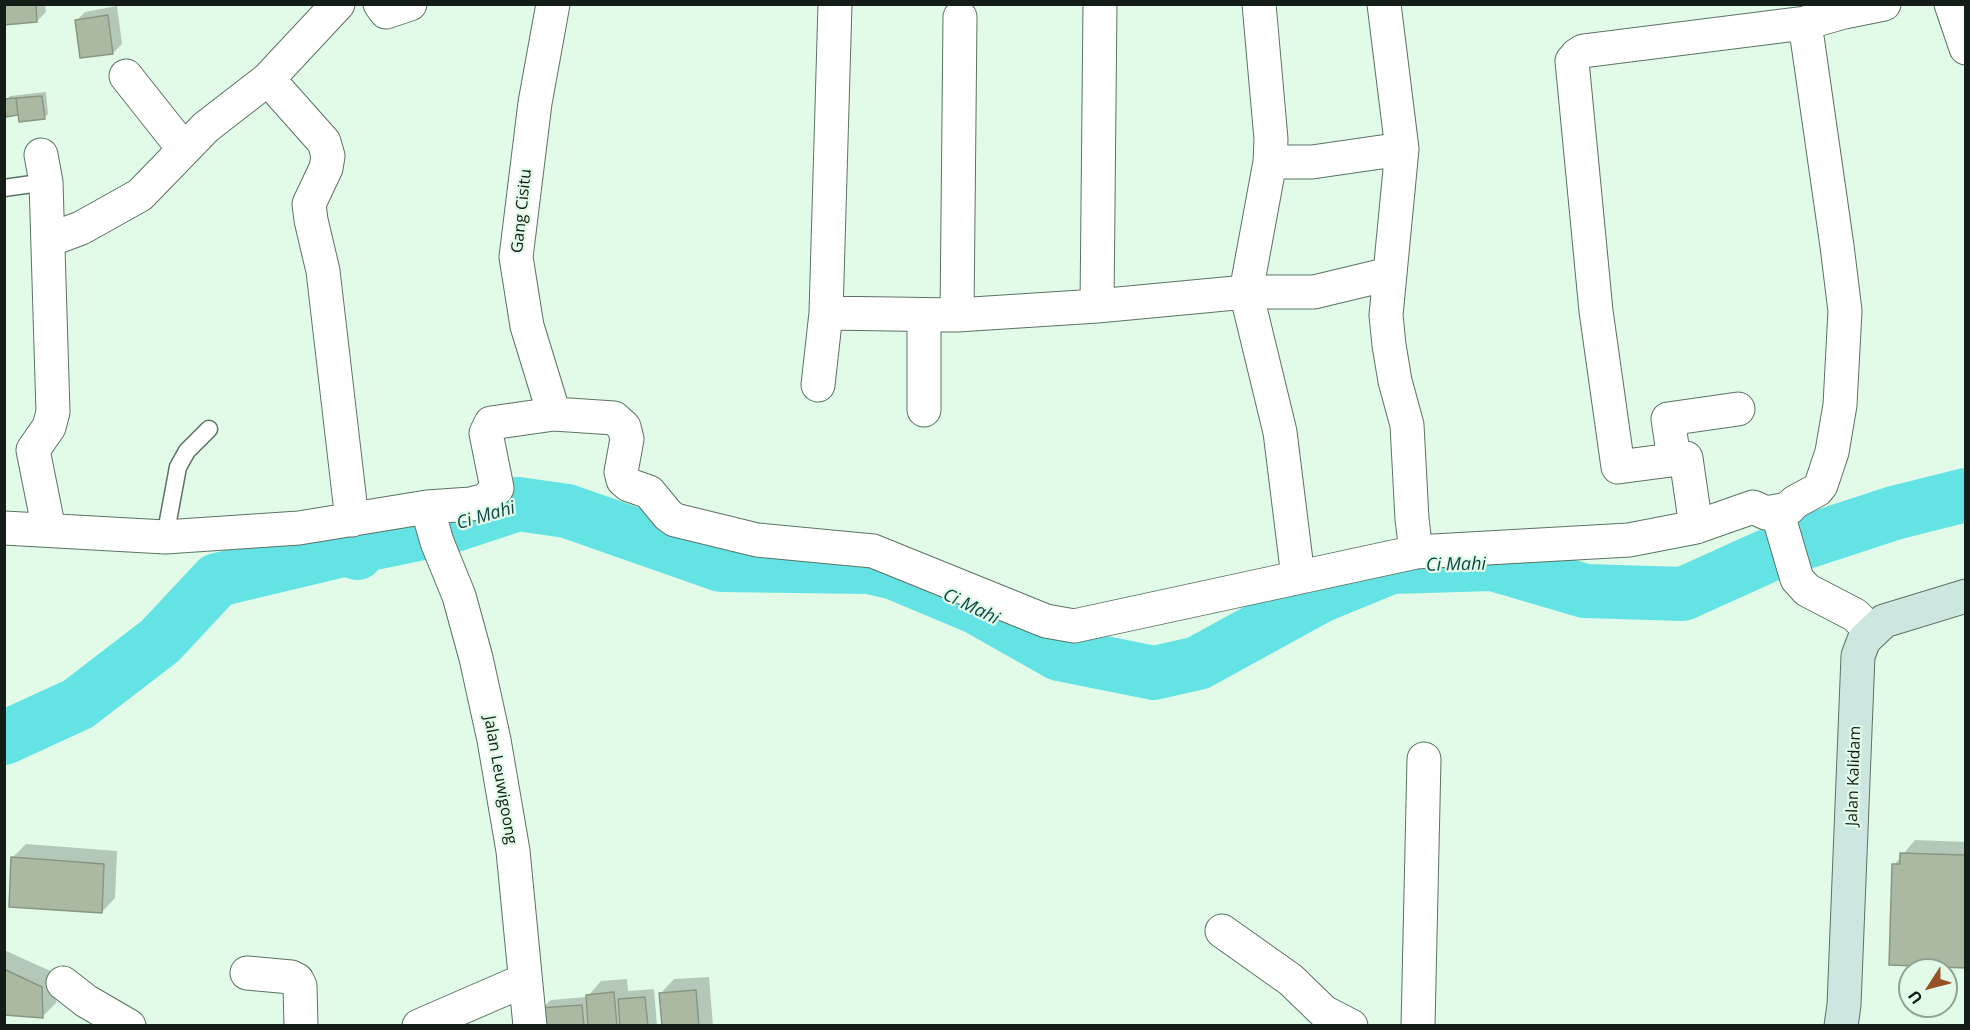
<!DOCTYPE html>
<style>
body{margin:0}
#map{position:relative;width:1970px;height:1030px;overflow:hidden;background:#e1fbe8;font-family:"Open Sans",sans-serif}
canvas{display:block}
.frame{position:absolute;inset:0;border:6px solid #131c16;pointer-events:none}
.north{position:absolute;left:1898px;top:958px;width:60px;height:60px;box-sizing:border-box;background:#e1fbe8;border:2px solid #8fa294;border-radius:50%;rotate:234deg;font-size:16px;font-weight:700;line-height:24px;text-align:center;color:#131c16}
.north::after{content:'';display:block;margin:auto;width:21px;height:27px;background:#965225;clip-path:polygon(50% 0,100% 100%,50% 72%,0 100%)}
</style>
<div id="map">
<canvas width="1970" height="1030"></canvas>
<div class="frame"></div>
<div class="north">U</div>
</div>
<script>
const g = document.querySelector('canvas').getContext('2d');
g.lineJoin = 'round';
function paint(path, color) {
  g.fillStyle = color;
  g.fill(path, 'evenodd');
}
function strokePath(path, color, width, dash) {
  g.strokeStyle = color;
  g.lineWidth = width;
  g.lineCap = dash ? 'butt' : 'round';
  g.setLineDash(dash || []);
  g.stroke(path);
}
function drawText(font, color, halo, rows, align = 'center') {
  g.font = font + ' "Open Sans",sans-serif';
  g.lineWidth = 4.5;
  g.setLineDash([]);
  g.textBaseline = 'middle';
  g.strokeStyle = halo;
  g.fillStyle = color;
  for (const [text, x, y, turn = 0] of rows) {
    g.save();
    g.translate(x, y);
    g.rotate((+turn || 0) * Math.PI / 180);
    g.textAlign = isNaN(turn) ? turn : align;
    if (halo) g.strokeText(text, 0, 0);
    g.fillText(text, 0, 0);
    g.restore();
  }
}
const shadow = new Path2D(`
 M4,4H45L46,12L37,21Z
 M117,6L122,44L113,53L76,21L85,12Z
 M46,92L48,114L44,118L19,113L7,115L6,100L10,96Z
 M1915,840L1966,842V967L1894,865Z
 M26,844L117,851L115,898L102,912L12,858Z
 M4,950L55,973L56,1003L43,1016L4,1013Z
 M709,977L713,1026H663L661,993L674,979Z
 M627,979L628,991L654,989L657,1026H543L541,1009L551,1000L587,997L601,981Z`);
const river = new Path2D(`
 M4,738L78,704L160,641L217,580L347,549L357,553L364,545L442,529L518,504L567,511L721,565L869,567L895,573L976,607L1059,654L1154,673L1198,663L1320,596L1391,567L1493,564L1585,591L1683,594L1778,551L1894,513L1966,495`);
const building = new Path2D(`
 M4,4H36L37,22L4,25Z
 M108,15L113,54L80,58L75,20Z
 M42,96L45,119L19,122L16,98Z
 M16,98L18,115L6,117L4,99Z
 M1900,853L1966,855V968L1889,965L1892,864H1900Z
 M11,857L104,864L102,913L9,907Z
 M4,969L42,987L43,1018L4,1015Z
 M696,990L699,1026H662L659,993Z
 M614,992L617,1026H588L586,995Z
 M645,997L648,1026H620L618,999Z
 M582,1005L584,1026H541L540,1008Z`);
const lane = new Path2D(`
 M4,188L46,182
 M165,537L178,467L187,451L209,429`);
const street = new Path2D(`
 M380,4L386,12L410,4
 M553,4L535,103L516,257L527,326L554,414
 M1259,4L1271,139L1270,162L1246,292L1280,432L1298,577
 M1384,4L1402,149L1386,315L1389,345L1395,381L1407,425L1412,519L1416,552
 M1951,4L1966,48
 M126,76L183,148
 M268,79L324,142L328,156L326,168L309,204L311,220L323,271L352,520
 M41,155L46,182L53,412L49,427L33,450L49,530
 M1270,162H1312L1402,149
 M49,240L81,228L140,195L206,127L268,79L338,4
 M1097,306L1100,4
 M826,313L957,315L1097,306L1246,292H1314L1389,274
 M924,315V410
 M957,315L960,17
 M818,385L826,313L835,4
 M1674,459L1668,419L1738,409
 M427,507L437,542L459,596L476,658L494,740L513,851L530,1026
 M1777,511L1797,579L1807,590L1855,615L1871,631
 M1696,527L1686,458L1618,467L1596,311L1572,61L1577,55L1583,51L1805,23L1844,12L1884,4
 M4,528L165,537L299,528L427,507L471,504L486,500L497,488L486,433L491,423L554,414L614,418L624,427L627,439L621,472L623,480L629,485L649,492L668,515L675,520L757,540L873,551L1046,621L1074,626L1416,552L1629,540L1696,527L1753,507L1766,513L1788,509L1795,502L1817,490L1821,485L1832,452L1840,405L1845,311L1837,246L1805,23
 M1222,931L1291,980L1324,1012L1351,1026
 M247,973L291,977L297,980L300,986L301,1026
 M63,983L86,1001L129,1026
 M419,1026L525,980
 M1418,1026L1424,759`);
const secondary = new Path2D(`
 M1841,1026L1844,1005L1858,656L1864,640L1884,621L1966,596`);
const streetNames = [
 ["Gang Cisitu",522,211,-84],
 ["Jalan Kalidam",1854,776,-88],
 ["Jalan Leuwigoong",500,780,80]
];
const waterNames = [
 ["Ci Mahi",486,516,-16],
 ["Ci Mahi",1456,565,-1],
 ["Ci Mahi",971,607,26]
];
paint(shadow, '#0003');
strokePath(river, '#64e3e5', 54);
paint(building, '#aabaa2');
strokePath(building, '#899780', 1.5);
strokePath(lane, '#5b7363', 19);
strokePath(street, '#5b7363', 35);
strokePath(secondary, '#5b7363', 35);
strokePath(lane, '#fff', 16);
strokePath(street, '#fff', 33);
strokePath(secondary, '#cce6e0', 33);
drawText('16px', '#131c16', '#e1fbe8', streetNames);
drawText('italic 18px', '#0b4747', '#e1fbe8', waterNames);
</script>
